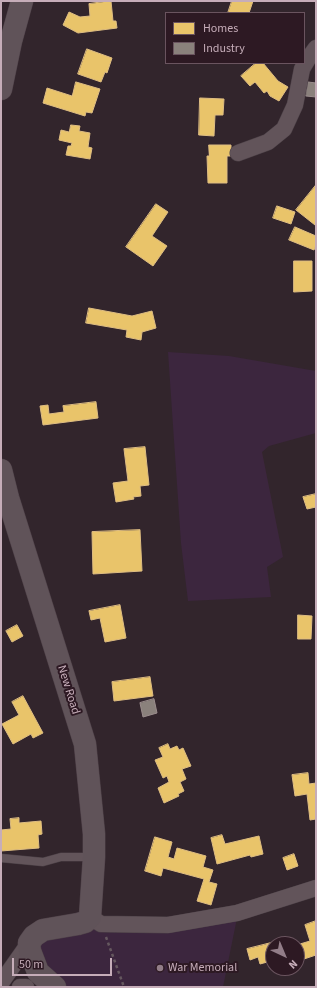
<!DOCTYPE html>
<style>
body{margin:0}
#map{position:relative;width:317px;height:988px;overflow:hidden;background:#32252c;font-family:"Source Sans 3",sans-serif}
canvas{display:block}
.frame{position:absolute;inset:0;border:2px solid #c6adb9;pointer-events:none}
.legend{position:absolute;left:165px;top:12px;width:140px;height:52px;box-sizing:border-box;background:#2d1923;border:1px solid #6a545f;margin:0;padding:5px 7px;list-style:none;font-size:12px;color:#c6adb9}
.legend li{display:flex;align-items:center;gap:8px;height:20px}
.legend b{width:20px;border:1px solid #6a545f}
.north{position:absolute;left:265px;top:936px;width:40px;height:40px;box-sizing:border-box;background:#2d1923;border:1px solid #6a545f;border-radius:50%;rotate:136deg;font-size:11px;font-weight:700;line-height:16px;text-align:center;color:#c6adb9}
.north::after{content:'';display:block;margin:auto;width:14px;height:18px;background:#927d88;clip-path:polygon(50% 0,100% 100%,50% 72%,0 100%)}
.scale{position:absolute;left:12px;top:958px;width:100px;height:18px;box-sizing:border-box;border:2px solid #c6adb9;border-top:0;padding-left:5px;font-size:12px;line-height:14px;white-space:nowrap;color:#c6adb9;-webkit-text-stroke:3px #2d1923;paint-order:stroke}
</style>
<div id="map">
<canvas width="317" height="988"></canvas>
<div class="frame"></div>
<ul class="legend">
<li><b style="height:11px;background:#e9c46a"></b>Homes</li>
<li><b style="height:11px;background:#8a817c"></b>Industry</li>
</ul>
<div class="north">N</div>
<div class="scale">50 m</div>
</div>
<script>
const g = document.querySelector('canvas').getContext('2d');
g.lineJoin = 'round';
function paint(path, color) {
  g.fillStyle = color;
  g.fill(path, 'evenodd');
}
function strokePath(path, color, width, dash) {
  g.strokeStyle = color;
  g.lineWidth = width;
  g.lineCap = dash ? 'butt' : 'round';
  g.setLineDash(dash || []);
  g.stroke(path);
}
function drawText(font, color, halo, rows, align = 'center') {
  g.font = font + ' "Source Sans 3",sans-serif';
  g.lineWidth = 4;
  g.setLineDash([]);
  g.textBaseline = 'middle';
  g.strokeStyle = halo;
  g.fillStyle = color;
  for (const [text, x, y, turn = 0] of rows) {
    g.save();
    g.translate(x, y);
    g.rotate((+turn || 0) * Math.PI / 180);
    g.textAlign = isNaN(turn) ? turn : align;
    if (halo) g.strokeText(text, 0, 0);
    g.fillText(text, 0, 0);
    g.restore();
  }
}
const green = new Path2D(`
 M168,352L229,356L316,371V433L269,446L262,452L283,557L267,567L271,597L188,601L181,543Z
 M234,913L236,923L223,987H55L34,936L101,924Z`);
const homes = new Path2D(`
 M111,1L113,21H116L117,28L78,33L63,25L69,12L80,17L90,16L89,4Z
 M232,1H253L249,13H228Z
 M87,49L112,58L107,73L105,72L101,82L78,74Z
 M256,63H263L278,81L288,87L279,101L270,96L267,91L264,93L255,82L250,86L241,76Z
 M76,82L100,89L92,113L86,112L85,116L43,103L47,88L72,96Z
 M200,98L224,99L223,115H215L214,136L199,135Z
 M71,125L80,126L79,131L90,133L88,147L92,148L90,159L66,155L68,146H71L72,143L59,140L61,130L69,132Z
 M209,145H231V156H227V183H208L207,156H209Z
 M316,185V223L315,225L296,210Z
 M156,204L168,212L152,236L167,246L153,266L126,247Z
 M277,206L295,212L291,224L273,218Z
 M295,227L316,236V245L314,250L289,240Z
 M294,261H312V291L294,292Z
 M89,308L132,316L152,311L156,328L142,332L141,340L126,337L127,330L86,323Z
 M96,402L98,418L43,425L40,406L48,405L49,414L64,412L63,406Z
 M145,447L149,485L140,486L141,496L133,497L134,499L116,502L113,483L128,481L124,449Z
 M316,494V507L307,509L303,497Z
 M140,530L142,571L93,574L92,532Z
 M120,605L126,638L105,642L100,618L91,620L89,611Z
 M298,615L312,616L311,639H298Z
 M17,625L23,636L12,642L6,631Z
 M150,677L153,696L114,701L112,682Z
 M23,696L43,733L33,738L31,734L13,744L2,724L19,715L12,702Z
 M168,744L170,749L177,746L179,750L183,748L191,766L182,769L186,779L180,782L184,791L178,794L179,796L164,803L158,788L169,782L167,776L163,778L155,760L163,757L159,748Z
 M308,773L309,784L316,783V819L310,820L307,794L295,796L292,775Z
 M19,818V823L41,821L42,834L38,835L39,848L1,851V830L11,829L10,819Z
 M222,835L225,844L259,836L263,854L251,857L250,855L217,864L211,838Z
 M155,837L172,842L168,857L174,859L177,848L206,856L203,867L213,870L209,882L217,884L211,905L197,901L204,879L163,868L161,876L145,871Z
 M294,854L298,866L287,870L283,858Z
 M316,921V955L304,959L300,944L310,941L305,925Z
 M291,938L293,944H273V954L269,955L267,944Z
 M267,944L271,961L260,964L258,957L250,960L247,949Z`);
const industry = new Path2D(`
 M308,82L316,83V97L306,96Z
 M154,699L157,713L143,717L140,703Z`);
const path = new Path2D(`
 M106,937L124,987`);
const lane = new Path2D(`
 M1,858L43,862L61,857H93`);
const street = new Path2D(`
 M238,153L268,142L284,129L295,105L302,69L308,59L316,48
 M90,917L101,924L168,925L237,913L316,888
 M1,983L29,943
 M20,987H26`);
const secondary = new Path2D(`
 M1,89L11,41L22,1
 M1,470L8,498L85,744L94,834V857L90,917L85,922L78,924L43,930L34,936L29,943L30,951L38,972L55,987`);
const markers = [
 [160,968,4,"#927d88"]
];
const streetNames = [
 ["New Road",68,690,73]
];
const poiNames = [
 ["War Memorial",168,968]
];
paint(green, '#3c263e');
paint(homes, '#e9c46a');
strokePath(homes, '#debd82', 1);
paint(industry, '#8a817c');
strokePath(industry, '#9c8e8e', 1);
strokePath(lane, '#4c4147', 9);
strokePath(street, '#4c4147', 17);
strokePath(secondary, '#4f4249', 23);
strokePath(path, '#65585f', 2.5, [3, 3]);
strokePath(lane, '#62545a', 8);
strokePath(street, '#62545a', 16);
strokePath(secondary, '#605359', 22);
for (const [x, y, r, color] of markers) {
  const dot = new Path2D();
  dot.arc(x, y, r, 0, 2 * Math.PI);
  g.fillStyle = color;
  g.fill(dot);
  strokePath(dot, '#2d1923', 1.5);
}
drawText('12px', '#c6adb9', '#2d1923', streetNames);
drawText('12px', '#c6adb9', '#2d1923', poiNames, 'left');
</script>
